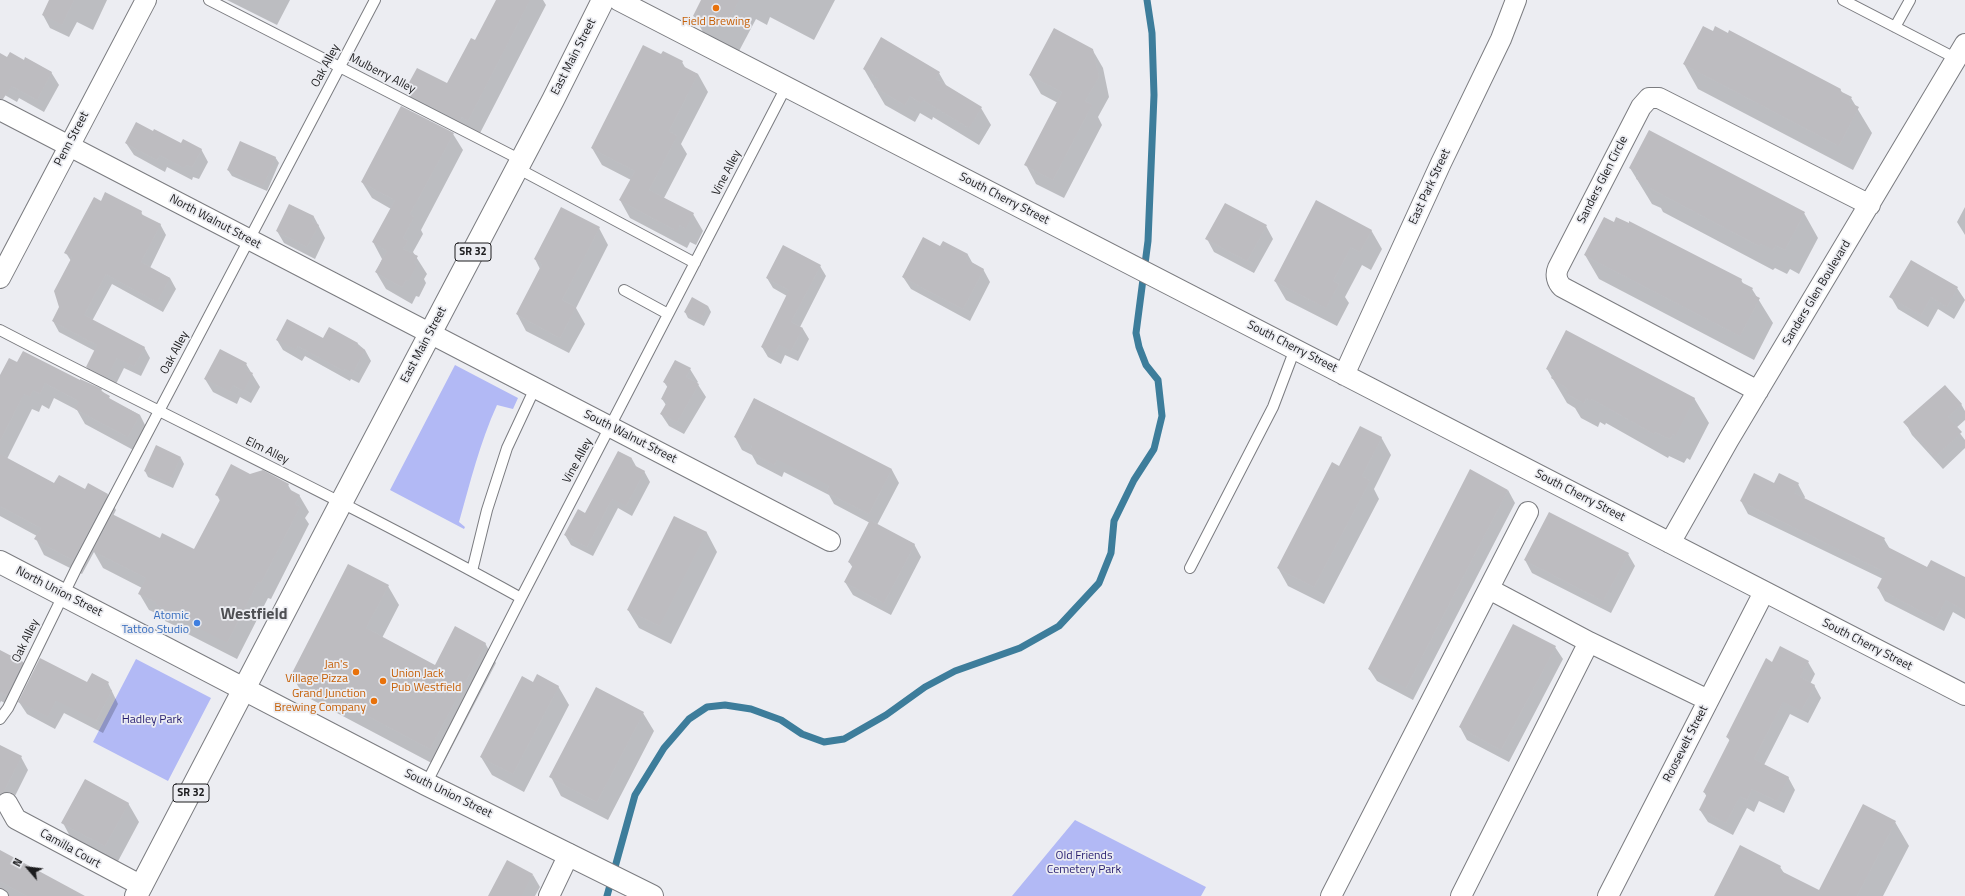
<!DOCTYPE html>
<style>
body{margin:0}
#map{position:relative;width:1965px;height:896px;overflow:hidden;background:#ecedf2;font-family:"Titillium Web",sans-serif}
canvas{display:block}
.north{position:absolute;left:8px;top:848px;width:40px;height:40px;-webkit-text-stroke:3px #ecedf2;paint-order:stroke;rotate:298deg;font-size:11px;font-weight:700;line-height:16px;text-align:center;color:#1c1c1e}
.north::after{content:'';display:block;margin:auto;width:14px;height:18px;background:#1c1c1e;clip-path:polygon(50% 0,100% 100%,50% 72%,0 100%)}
</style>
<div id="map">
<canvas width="1965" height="896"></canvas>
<div class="north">N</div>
</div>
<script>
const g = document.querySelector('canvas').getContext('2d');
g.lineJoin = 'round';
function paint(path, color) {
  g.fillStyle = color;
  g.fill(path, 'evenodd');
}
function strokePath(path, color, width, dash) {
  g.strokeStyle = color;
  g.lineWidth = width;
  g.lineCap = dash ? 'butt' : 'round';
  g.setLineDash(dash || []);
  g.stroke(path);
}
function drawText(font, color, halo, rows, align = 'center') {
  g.font = font + ' "Titillium Web",sans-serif';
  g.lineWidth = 3.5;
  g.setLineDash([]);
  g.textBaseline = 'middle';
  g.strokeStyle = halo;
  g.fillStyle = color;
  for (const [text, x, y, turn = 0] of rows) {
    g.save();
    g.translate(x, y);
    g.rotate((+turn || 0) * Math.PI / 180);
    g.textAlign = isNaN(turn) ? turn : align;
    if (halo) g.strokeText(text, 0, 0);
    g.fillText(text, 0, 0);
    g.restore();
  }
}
const green = new Path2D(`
 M455,365L518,398L513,409L497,405C480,442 470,483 459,522L465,527L464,529L390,490Z
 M136,659L211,698L168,781L93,742Z
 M1075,820L1206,887L1201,896H1012Z`);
const shadow = new Path2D(`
 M51,0H107L93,30L77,22L69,37L50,28L43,15Z
 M227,0H290L277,25Z
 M497,0H543L546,5L478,137L418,111L408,94L410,92L408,88L448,85L475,42Z
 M702,0H835L814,40L770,17L767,25L756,19L738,53L708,41L694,16Z
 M1092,49L1103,68L1109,97L1098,117L1102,125L1064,198L1036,184L1026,165L1058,103L1041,94L1030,75Z
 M662,56L682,62L686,69L698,74L708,92L681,144L687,154L664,198L693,214L703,231L696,245L690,242L687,248L630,218L620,200L631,180L602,165L592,148Z
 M8,58L24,61L51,72L59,85L44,112L19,98L17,102L3,94L0,89Z
 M1684,64L1840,89L1843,94L1851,98L1872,133L1853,170L1698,89Z
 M864,69L939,73L947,87L981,108L991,125L979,145L933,117L932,120L920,113L915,122L885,105Z
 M154,132L182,144L201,149L208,162L199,179L193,177L192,180L167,167L165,172L134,155L126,143Z
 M453,134L463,150L421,230L423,234L413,252L427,274L424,279L426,283L419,297L416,296L412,304L386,289L376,272L382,259L373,242L391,209L372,198L362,182Z
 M275,157L279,163L267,191L232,176L228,170Z
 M1630,168L1804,213L1818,238L1799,274L1790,269L1787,274L1775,268L1773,270L1663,212L1661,208L1652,204Z
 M101,202L141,212L143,216L160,224L166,235L150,268L170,278L176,289L163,312L112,284L92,321L144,347L150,358L141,376L124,368L114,388L94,378L87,367L95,351L59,332L53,321L60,308L71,261L66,253Z
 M290,205L314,217L325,238L315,259L284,243L277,231Z
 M1965,207V235L1957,222Z
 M1266,226L1273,239L1254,273L1214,252L1207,239Z
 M599,228L608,245L576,308L585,324L569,353L526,331L517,314L540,269L535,259Z
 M1371,230L1382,249L1371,270L1362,265L1345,297L1349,303L1337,326L1286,300L1275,281Z
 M943,243L968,255L973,264L983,269L990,282L970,321L911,289L903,277L941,248Z
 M1585,255L1741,280L1744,285L1752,289L1773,323L1754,360L1599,279Z
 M820,266L826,276L800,327L803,329L809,339L798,361L785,355L781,364L768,357L762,347L787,296L773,288L767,278Z
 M1957,288L1965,300L1954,319L1938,309L1928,327L1898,309L1891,297Z
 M708,306L711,312L704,326L688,318L685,312Z
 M329,329L358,344L365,350L371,361L359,383L351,379L350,381L305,356L302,361L283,350L277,340L323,339Z
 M17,363L80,382L101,390L111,400L140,415L148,431L137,452L85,424L77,410L54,398L49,409L42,405L39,412L32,409L7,459L55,484L107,494L116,510L113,516L160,540L195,551L220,501L217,495L250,475L288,485L292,492L299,495L309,512L305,518L309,524L271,599L268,598L237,659L182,631L180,628L165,621L164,617L149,610L139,593L142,588L103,568L94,552L82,574L44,555L36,539L37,536L0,516V377Z
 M246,364L260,387L251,403L240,397L237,404L213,392L205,379Z
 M690,369L698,382L697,383L706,397L684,434L669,426L661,414L666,405L662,399L668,388L664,382Z
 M1547,369L1694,398L1709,423L1690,460L1687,458L1684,463L1669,456L1668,458L1606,423L1605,425L1600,422L1598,427L1581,418L1575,408L1567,403Z
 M755,399L892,470L899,483L877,525L914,544L921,557L891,615L853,595L845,582L853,568L849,562L870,523L834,504L829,495L784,472L782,477L757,464L752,455L742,450L735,437Z
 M1961,404L1965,411V420L1956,428L1965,440V448L1943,469L1912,435L1905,422Z
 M1381,437L1391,455L1374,489L1379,499L1324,604L1288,586L1278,568L1340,467Z
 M619,452L632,459L637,468L644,471L650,482L632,516L618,508L593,556L571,545L565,535L586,514Z
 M181,458L184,464L173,488L148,477L145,471Z
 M1755,475L1774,484H1798L1805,497L1804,499L1884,539L1890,549L1928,568L1965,578V619L1953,612L1944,631L1885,601L1878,588L1883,579L1748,514L1741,501Z
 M1508,490L1515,503L1413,700L1377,681L1369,669Z
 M674,517L707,533L717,552L671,644L639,628L628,610Z
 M1628,554L1635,566L1611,613L1532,573L1525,560Z
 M388,586L399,605L382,638L435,666L485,643L496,663L441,768L303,695L292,675Z
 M1555,647L1563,659L1509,762L1467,740L1460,727Z
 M0,651L23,662L30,675L14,708L1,701L0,703Z
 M1808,662L1815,674L1810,684L1814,685L1821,698L1808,723L1790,714L1764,765L1788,777L1795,790L1784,813L1759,801L1754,812L1747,808L1733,835L1708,822L1700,810L1707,797L1704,792L1730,741L1727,737L1773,663Z
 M108,683L118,704L103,733L64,713L55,729L27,714L19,702L87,684Z
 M558,686L569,705L524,792L492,775L481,757Z
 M643,713L654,731L608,820L561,796L551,777Z
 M21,757L28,770L12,802L0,796V759Z
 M128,803L139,822L116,865L73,842L63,823Z
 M1895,822L1909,846L1883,896H1715L1780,867L1784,873L1819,892Z
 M0,851L80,896H5L0,893Z
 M533,875L540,887L535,896H489Z`);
const stream = new Path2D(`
 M607,896L635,795L664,748L689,719L707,707L725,705L751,709L781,720L802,734L824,742L844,739L886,715L925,687L955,671L1020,648L1059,626L1099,583L1111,553L1114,521L1134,480L1154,449L1162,416L1158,380L1146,365L1139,347L1136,333L1148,241L1154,95L1152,33L1147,0`);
const building = new Path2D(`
 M49,0H74L62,25L42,15Z
 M496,0H530L468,121L462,117L460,121L407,94L409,90L406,88L417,68L447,83L471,38L475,40Z
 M701,0H739L724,29L714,24L712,26L693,16Z
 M1703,26L1713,31L1715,26L1728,33L1729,30L1841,89L1840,91L1852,97L1849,102L1859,107L1839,146L1683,64Z
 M1054,28L1093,49L1099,77L1085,101L1092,105L1053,180L1024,165L1062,92L1029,75Z
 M881,37L940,72L936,79L982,107L969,128L923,100L921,103L910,96L905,105L874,87L879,79L863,69Z
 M643,45L661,54L663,51L683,61L681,65L698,74L669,131L677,136L649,190L694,213L686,229L680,225L677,231L619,200L635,171L591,148Z
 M10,52L24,60L25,57L52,72L37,100L12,86L3,99H0V53L7,57Z
 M401,106L454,133L410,214L414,217L403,238L408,241L403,249L418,256L414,263L417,265L409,281L406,280L402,287L375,272L387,251L372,242L395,200L361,182Z
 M136,122L153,131L154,129L181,143L183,139L202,149L192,167L186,165L184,168L160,155L157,160L125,143Z
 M1649,130L1805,212L1785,250L1776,245L1773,250L1761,244L1759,246L1648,187V185L1636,179L1639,174L1629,168Z
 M240,141L276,157L263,186L227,170Z
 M105,192L142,211L141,214L161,224L141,262L170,278L157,302L106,274L84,315L145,347L134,366L117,358L107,378L86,367L97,345L52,321L59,307L54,291L72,257L64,253L94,197L101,201Z
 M1316,200L1372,230L1360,252L1351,247L1333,281L1339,284L1326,308L1274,281Z
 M1225,203L1267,225L1247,261L1205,239Z
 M289,204L314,216L312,221L319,225L307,247L276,231Z
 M561,207L600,227L562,300L576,307L560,338L516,314L542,264L534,259Z
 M1604,217L1614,222L1616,217L1629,223V221L1742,279L1741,282L1753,288L1750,293L1760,298L1740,336L1584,255Z
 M923,237L940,246L943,241L968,254L966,259L984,269L963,309L902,277Z
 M783,245L821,265L791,322L803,328L791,351L779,345L775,354L761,347L789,290L766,278Z
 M1911,260L1958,287L1947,307L1931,297L1921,315L1889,297Z
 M692,297L708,306L700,321L684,312Z
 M287,319L323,338L329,327L358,343L357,345L365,350L353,373L345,369L344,371L298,346L296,350L276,340Z
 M1566,330L1695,398L1676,436L1673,434L1670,439L1655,432L1654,434L1592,399L1590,401L1586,398L1584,403L1565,393L1568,389L1551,378L1554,373L1546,369Z
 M220,349L247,363L244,369L253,373L244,391L233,385L230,392L204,379Z
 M23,351L80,380V379L102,389L101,391L110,396L109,398L140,415L128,437L75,409L79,401L45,383L40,394L33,390L30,397L24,394L0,441V375L9,358L17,362Z
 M675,360L691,368L686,377L699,384L677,422L660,414L667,402L661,399L668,385L663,382Z
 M1945,385L1962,404L1948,417L1962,432L1935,457L1903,422Z
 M754,398L892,469L869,514L826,492L829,486L777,460L774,465L749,452L752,446L734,437Z
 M1360,426L1382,437L1362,476L1370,481L1314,587L1277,568L1332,462L1339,466Z
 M156,445L181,457L169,483L144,471Z
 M618,451L632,458L630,463L645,471L626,506L612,499L587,547L564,535L578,509L585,513Z
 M0,454L54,483L59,475L85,489L88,483L108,494L73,560L34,539L41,528L0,506Z
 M231,464L250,474L263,470L289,484L287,488L300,495L295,504L300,507L261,583L258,582L227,643L171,615L172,613L155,604L156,602L138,594L146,578L93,551L112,514L160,538L162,533L194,549L221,498L215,495Z
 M1470,469L1508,490L1406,688L1368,669Z
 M1754,473L1774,483L1779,473L1799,483L1794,493L1885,538L1882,544L1927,567L1931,560L1965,577V611L1946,600L1936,619L1877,588L1885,572L1740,501Z
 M1549,512L1629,553L1603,601L1524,560Z
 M674,516L707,532L660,626L627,610Z
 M870,520L915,544L884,603L844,582L853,565L848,562Z
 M348,564L389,585L366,628L435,665L455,626L486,643L430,749L291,675Z
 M1513,624L1556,646L1501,750L1459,727Z
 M1780,646L1809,661L1800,677L1815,685L1801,711L1783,702L1754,759L1789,777L1777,801L1752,789L1747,800L1740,796L1726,823L1699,810L1707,794L1703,792L1730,739L1726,737L1766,658L1772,662Z
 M0,650L23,662L7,696L0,692Z
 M40,658L87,682L92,673L109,682L106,688L112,690L96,721L56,701L48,717L18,702Z
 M537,674L559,686L513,774L480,757L522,676L533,682Z
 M596,687L644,712L597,802L549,777Z
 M0,745L22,756L3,793L0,794Z
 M85,779L129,803L105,846L61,823Z
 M1863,804L1896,821L1857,896H1714L1740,845L1781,866L1779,870L1819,890Z
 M0,850L85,896H27L0,881Z
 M507,860L533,874L522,896H488Z`);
const service = new Path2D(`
 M209,0L521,160
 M1843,0L1957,59
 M1895,27L1910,0
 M517,168L695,263
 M624,290L668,314
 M0,330C173,420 350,503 521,598
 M1190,568L1273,407L1295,349
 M472,571L487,510L507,448L535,388
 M0,719L8,708L77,567L375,0
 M426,784L521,598L786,87
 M0,894L3,896`);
const minor = new Path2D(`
 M618,0L1965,695
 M0,110L830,541
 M0,278L146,0
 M1344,375L1441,163L1501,39L1516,0
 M1758,391L1562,287C1557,282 1555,275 1558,268L1641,107L1649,98H1659L1870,205
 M1670,543L1729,439L1965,44
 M1489,589L1589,642
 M7,803L16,819L142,886
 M549,896L569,854
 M1331,896L1528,512
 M1461,896L1589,642L1708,700
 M1608,896L1764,592`);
const tertiary = new Path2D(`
 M0,562L426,784L652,896`);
const primary = new Path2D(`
 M136,896L341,503L553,100L603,0`);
const markers = [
 [716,8,4,"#e8710a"],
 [197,623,4,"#3f7fe0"],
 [356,672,4,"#e8710a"],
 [383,681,4,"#e8710a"],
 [374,701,4,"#e8710a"]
];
const shields = [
 [473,252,36],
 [191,793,36]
];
const shieldNames = [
 ["SR 32",473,252],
 ["SR 32",191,793]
];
const foodNames = [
 ["Field Brewing",716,22,"center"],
 ["Jan's",348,665],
 ["Village Pizza",348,679],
 ["Union Jack",391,674,"left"],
 ["Pub Westfield",391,688,"left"],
 ["Grand Junction",366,694],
 ["Brewing Company",366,708]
];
const streetNames = [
 ["East Main Street",574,57,-63],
 ["Oak Alley",326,66,-62],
 ["Mulberry Alley",382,74,27],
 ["Penn Street",72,139,-62],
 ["Vine Alley",727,173,-63],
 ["Sanders Glen Circle",1603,180,-63],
 ["East Park Street",1430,187,-65],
 ["South Cherry Street",1004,199,27],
 ["North Walnut Street",215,222,28],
 ["Sanders Glen Boulevard",1817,293,-59],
 ["East Main Street",424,345,-62],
 ["South Cherry Street",1292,347,27],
 ["Oak Alley",175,353,-62],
 ["South Walnut Street",630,437,27],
 ["Elm Alley",267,451,26],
 ["Vine Alley",578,461,-62],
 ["South Cherry Street",1580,496,27],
 ["North Union Street",59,592,27],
 ["Oak Alley",26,641,-64],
 ["South Cherry Street",1867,645,27],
 ["Roosevelt Street",1686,744,-63],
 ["South Union Street",448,794,26],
 ["Camilla Court",70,849,29]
];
const shopNames = [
 ["Atomic",189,616],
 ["Tattoo Studio",189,630]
];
const parkNames = [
 ["Hadley Park",152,720],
 ["Old Friends",1084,856],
 ["Cemetery Park",1084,870]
];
const districtNames = [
 ["Westfield",254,615]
];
paint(green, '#b2b9f5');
paint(shadow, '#0003');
strokePath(stream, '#3d7d9b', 7);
paint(building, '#bdbcc0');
strokePath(service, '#7b7c80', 12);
strokePath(minor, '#7b7c80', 22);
strokePath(tertiary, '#7b7c80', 24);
strokePath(primary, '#7b7c80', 24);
strokePath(service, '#fff', 10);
strokePath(minor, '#fff', 20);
strokePath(tertiary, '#fff', 22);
strokePath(primary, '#fff', 22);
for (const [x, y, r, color] of markers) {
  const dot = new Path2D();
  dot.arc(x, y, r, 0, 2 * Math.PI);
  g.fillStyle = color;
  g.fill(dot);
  strokePath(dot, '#ecedf2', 1.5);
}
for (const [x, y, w] of shields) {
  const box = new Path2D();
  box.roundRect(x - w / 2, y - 9, w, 18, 3);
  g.fillStyle = '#ecedf2';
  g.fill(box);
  strokePath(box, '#1c1c1e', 1);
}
drawText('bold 11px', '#1c1c1e', null, shieldNames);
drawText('12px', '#c56008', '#ecedf2', foodNames, 'right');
drawText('12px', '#1c1c1e', '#ecedf2', streetNames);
drawText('12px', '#366cbe', '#ecedf2', shopNames, 'right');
drawText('12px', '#251c6f', '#ecedf2', parkNames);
drawText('bold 16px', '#4e4f53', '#ecedf2', districtNames);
</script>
